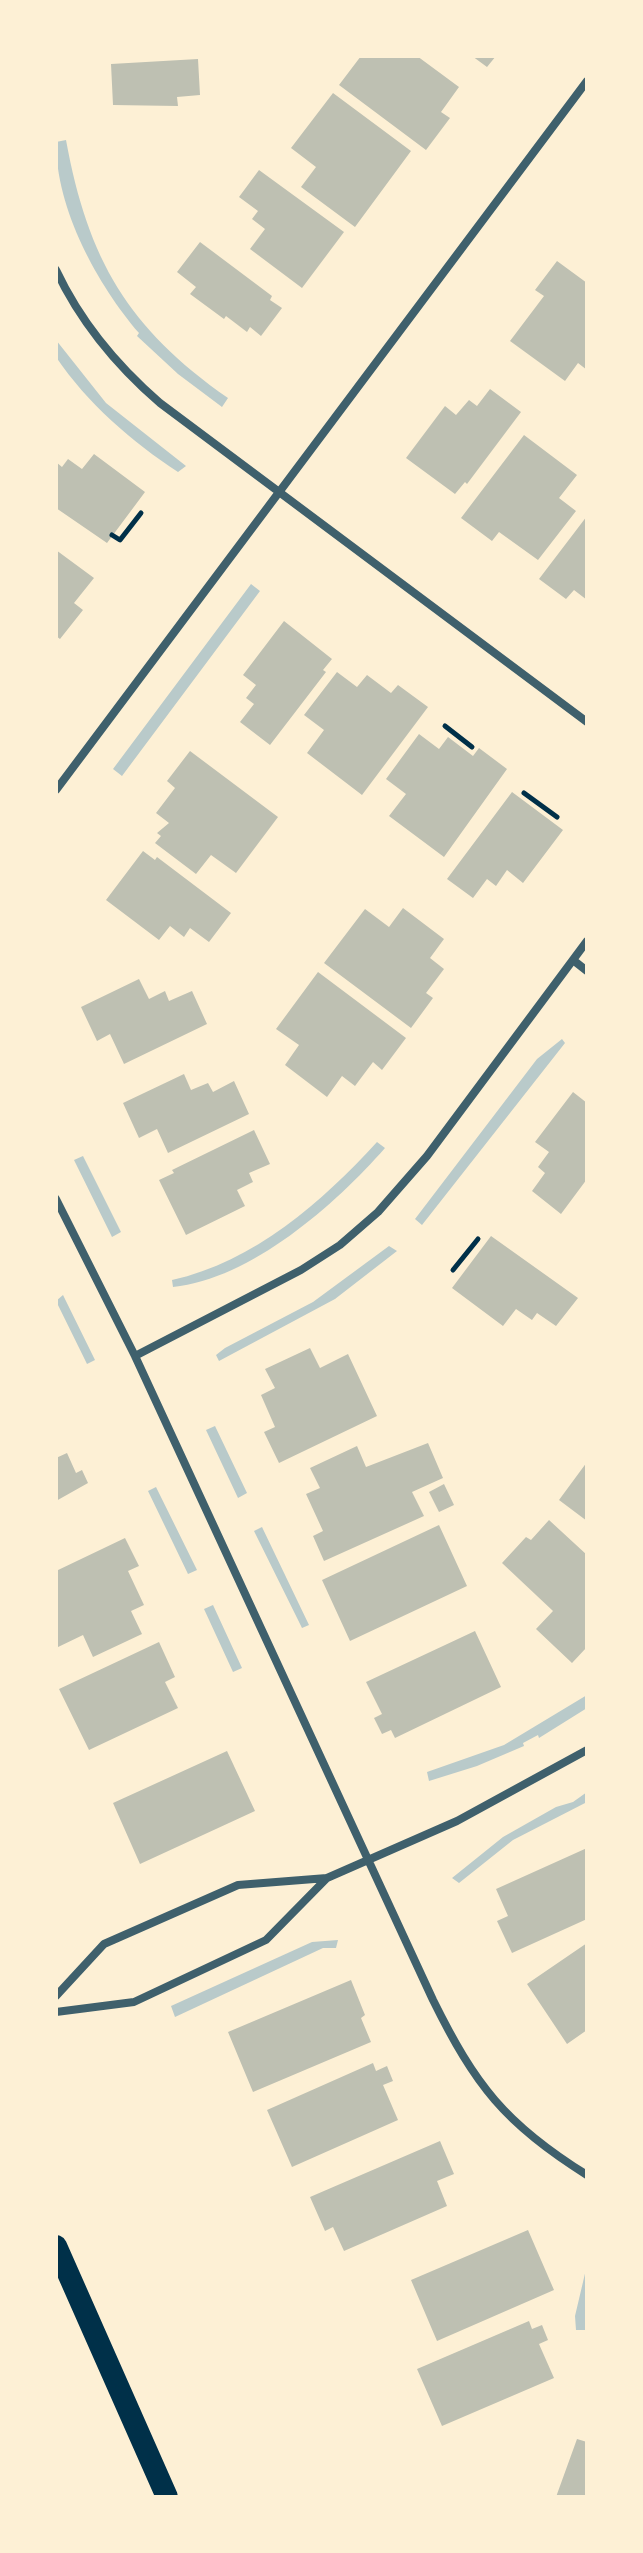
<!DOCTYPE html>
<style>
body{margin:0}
#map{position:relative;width:643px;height:2553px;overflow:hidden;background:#fdf0d5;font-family:"Roboto Serif",serif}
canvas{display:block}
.frame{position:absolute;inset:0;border:58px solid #fdf0d5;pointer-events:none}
</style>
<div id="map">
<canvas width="643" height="2553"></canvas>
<div class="frame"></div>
</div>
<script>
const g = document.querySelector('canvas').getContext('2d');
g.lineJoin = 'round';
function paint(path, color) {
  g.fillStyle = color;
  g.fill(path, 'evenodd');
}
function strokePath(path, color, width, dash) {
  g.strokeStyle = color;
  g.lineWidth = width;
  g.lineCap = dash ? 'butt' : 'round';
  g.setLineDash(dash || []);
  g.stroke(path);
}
const green = new Path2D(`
 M66,140C88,260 128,328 228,398L222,407L178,374L137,336L139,333C98,285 56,210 56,142Z
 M56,340L106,403L186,466L178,472C132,442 87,403 56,357Z
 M251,584L260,591L122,776L113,769Z
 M562,1039L565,1043L422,1225L415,1219L537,1059Z
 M377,1142L385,1148C335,1205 251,1279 173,1287L172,1280C254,1262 322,1202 377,1142Z
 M83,1156L121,1232L112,1237L74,1160Z
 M389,1246L397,1251L335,1299L219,1361L216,1355L225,1348L313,1302Z
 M63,1295L95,1360L87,1364L56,1301Z
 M215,1426L247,1493L238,1498L206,1430Z
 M156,1487L197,1570L188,1574L148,1491Z
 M262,1527L309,1625L302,1628L254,1531Z
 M213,1605L242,1668L233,1672L204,1609Z
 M587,1695V1708L539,1738L538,1735L523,1743L524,1746L477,1766L429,1781L427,1772L504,1745Z
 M587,1792V1802L513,1840L459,1883L452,1878L503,1837L556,1807L573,1802Z
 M338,1940L336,1948H323L175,2017L171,2006L312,1942Z
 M587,2265L586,2330H576L575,2316Z`);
const building = new Path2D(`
 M361,56H417L459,87L441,112L450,118L426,150L339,85Z
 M472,56H496L487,67Z
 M198,59L200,95L177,97L178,106L113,105L111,64Z
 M333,93L411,151L355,227L301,187L316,167L291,148Z
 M259,170L344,232L302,288L250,249L265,229L252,219L258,211L239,197Z
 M200,242L272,296L270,300L282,308L261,336L250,327L247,332L226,316L224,319L190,294L196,287L177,272Z
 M557,261L587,283V370L578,363L565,381L510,341L544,296L535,290Z
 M490,389L521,412L467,484L465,482L455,494L406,458L445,406L456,415L469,400L477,406Z
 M524,435L577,475L559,498L576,511L538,560L499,532L492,541L461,518Z
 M94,454L145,492L107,543L56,508V462L62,467L68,459L82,469Z
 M587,516V600L574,590L566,599L539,579Z
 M56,550L94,578L74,603L83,610L60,639L56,636Z
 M284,621L332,659L323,670L326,672L270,745L240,722L254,704L246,698L256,685L243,675Z
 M337,672L357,687L367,675L391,693L398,685L428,707L362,795L307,753L324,730L304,715Z
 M419,734L439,749L448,737L473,756L479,748L507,769L444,857L389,816L406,794L386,779Z
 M190,751L278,817L236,873L211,855L196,874L155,843L161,836L157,833L169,823L156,813L175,788L167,781Z
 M512,792L563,830L523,883L507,870L496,886L487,879L473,898L447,879Z
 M143,851L155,860L157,857L231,913L209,942L190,928L184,937L170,926L159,940L106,900Z
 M403,908L444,939L430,958L444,969L426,993L433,998L411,1028L324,963L365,909L389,927Z
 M318,972L406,1038L382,1070L373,1062L355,1086L342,1076L327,1097L285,1065L299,1045L276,1029Z
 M139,979L149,999L165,991L169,1001L192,991L207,1024L124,1064L110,1034L97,1041L81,1007Z
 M184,1074L191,1090L208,1083L213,1092L234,1081L249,1114L168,1153L157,1129L139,1138L123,1103Z
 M573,1092L587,1103V1179L561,1214L532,1191L545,1173L538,1167L549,1152L535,1142Z
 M254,1130L270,1164L249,1173L253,1182L237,1190L245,1206L186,1235L159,1180L174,1173L172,1170Z
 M491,1236L578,1298L556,1326L537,1313L532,1320L516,1309L503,1326L452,1288Z
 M310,1348L320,1368L348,1354L377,1416L279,1463L264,1432L275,1427L261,1395L275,1388L265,1369Z
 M428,1443L443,1478L412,1492L424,1516L324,1561L313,1536L323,1531L306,1494L320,1488L310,1468L357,1446L366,1467Z
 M67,1453L76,1473L82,1470L88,1483L56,1501V1458Z
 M587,1462V1521L559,1500Z
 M444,1484L454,1505L439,1512L429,1492Z
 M549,1520L587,1555V1647L572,1663L536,1629L553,1611L502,1563L526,1537L531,1540Z
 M439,1525L467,1586L350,1641L322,1580Z
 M125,1538L139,1566L128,1571L144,1605L131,1611L142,1634L93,1657L83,1635L56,1648V1571Z
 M475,1631L501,1687L395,1738L391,1730L382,1734L374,1718L382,1714L366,1682Z
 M159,1642L175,1677L165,1682L178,1708L89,1750L59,1689Z
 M227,1751L255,1811L140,1864L113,1803Z
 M587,1848V1919L512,1953L497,1921L508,1916L496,1889Z
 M587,1943V2030L567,2044L527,1984Z
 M351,1980L365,2015L361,2018L371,2042L253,2092L228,2032Z
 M373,2063L376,2071L387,2066L393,2081L383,2085L398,2120L292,2167L267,2110Z
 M440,2141L454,2174L437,2181L447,2206L344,2251L333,2227L325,2231L310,2197Z
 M528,2230L554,2290L437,2341L411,2280Z
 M529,2321L532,2329L542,2325L548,2340L539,2344L554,2378L442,2426L417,2369Z
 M577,2439L587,2442V2497H556Z`);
const path = new Path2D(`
 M112,535L120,540L141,513
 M445,726L472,747
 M524,793L557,817
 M453,1270L478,1239`);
const minor = new Path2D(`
 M56,270C81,323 116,365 160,403L587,722
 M56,790L587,81
 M573,960L587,971
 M56,1199L135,1356L433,2000C475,2085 505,2124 587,2175
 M135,1356L301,1270L340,1245L378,1212L427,1156L587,941
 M56,1996L104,1944L238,1885L327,1878L457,1821L587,1750
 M56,2012L134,2002L266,1940L327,1878`);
const trunk = new Path2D(`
 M56,2246L167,2497`);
paint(green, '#b9caca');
paint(building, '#bec0b2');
strokePath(path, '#003049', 5);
strokePath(minor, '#3f606c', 8);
strokePath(trunk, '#003049', 22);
</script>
